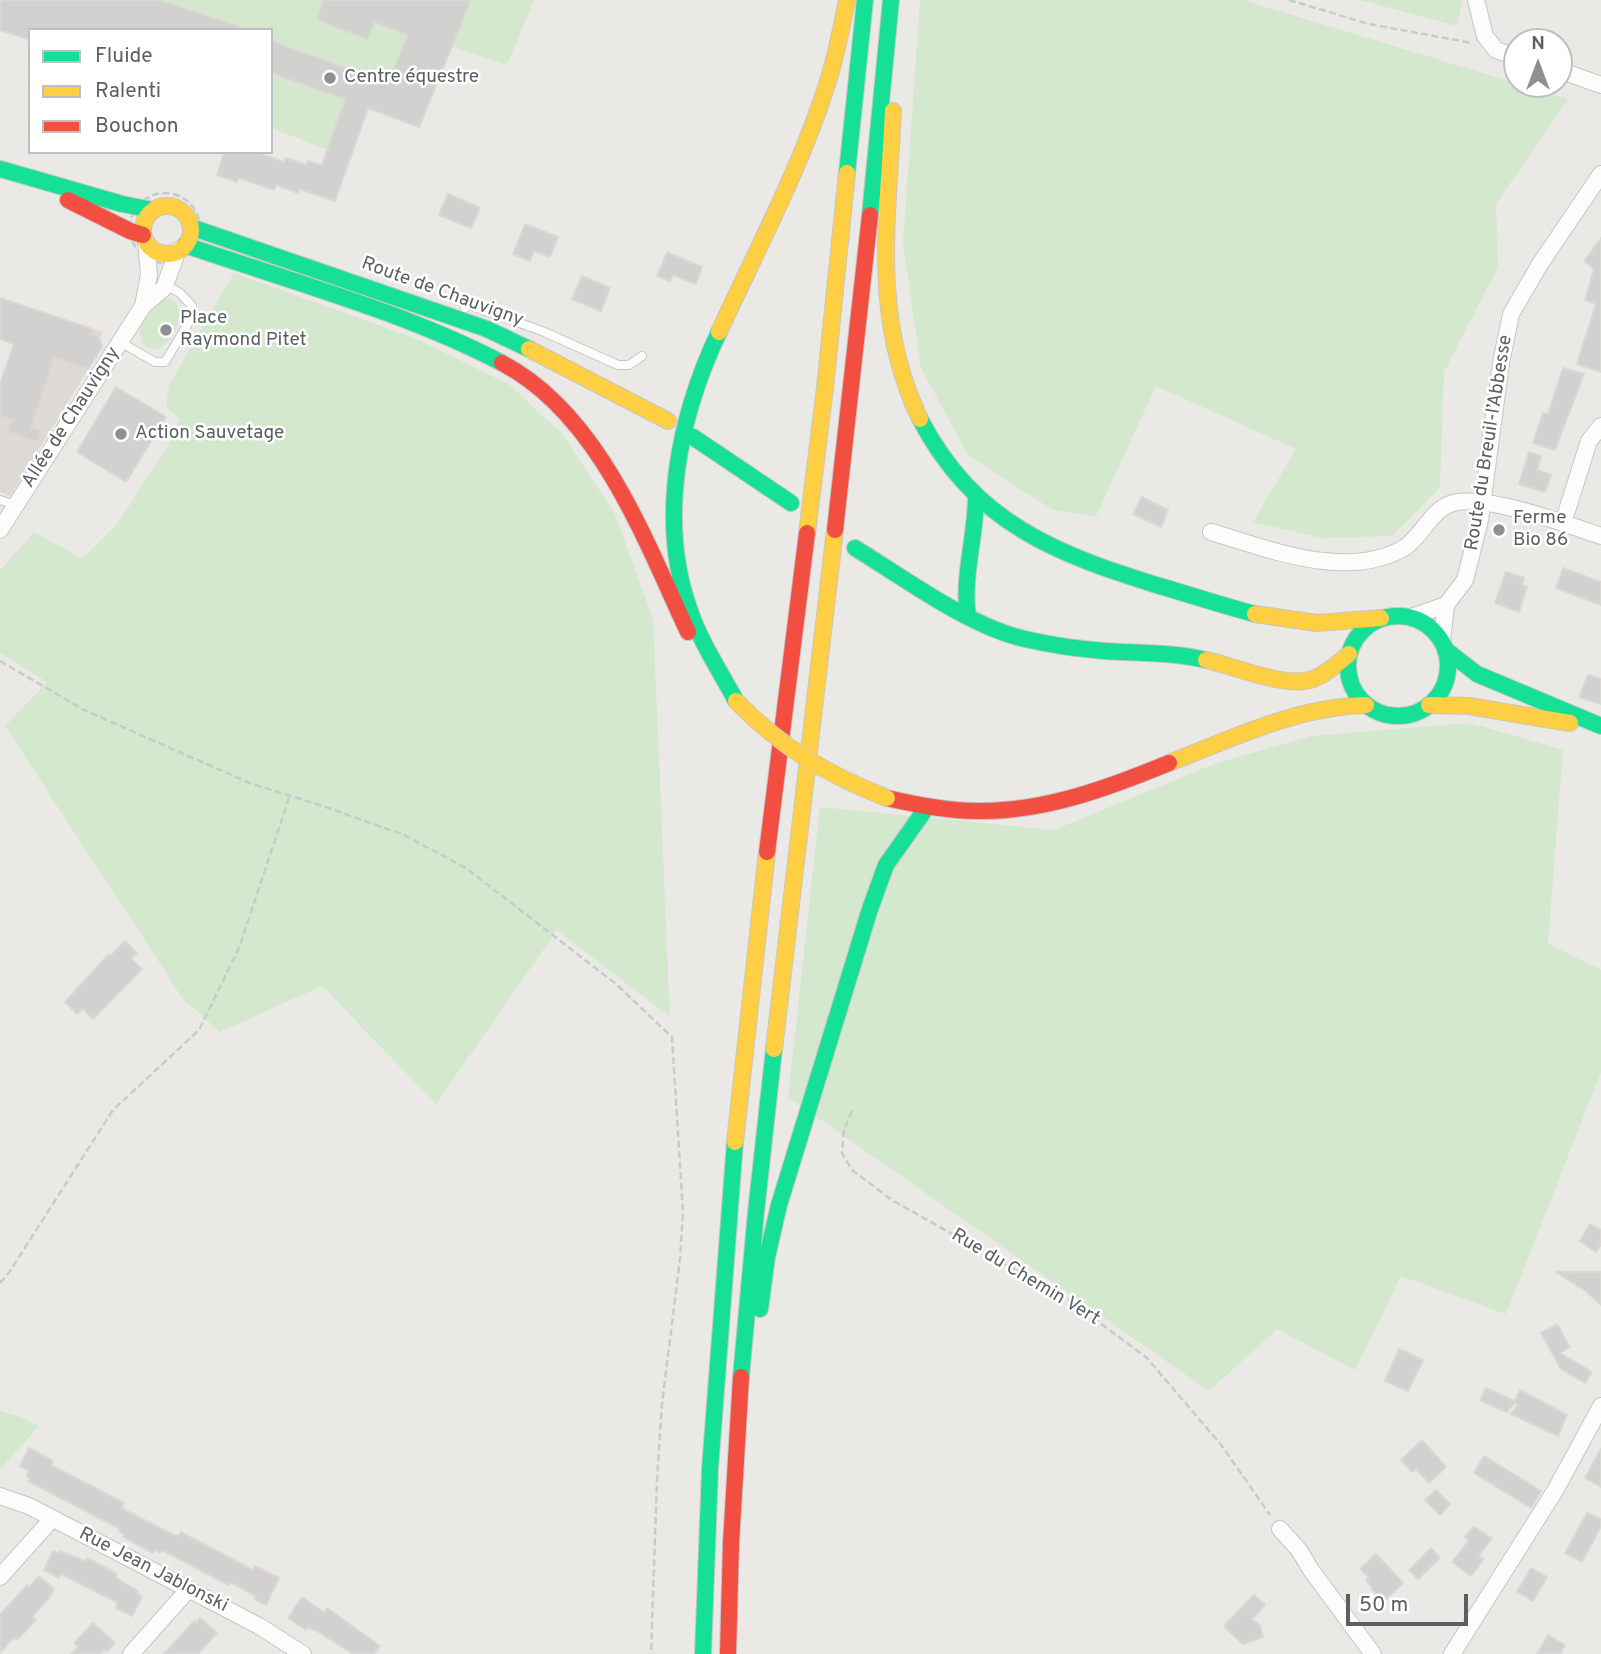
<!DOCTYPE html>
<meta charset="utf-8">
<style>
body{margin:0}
#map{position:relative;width:1601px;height:1654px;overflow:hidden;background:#ebe9e5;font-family:Overpass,sans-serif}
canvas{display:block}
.legend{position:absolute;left:28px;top:28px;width:245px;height:126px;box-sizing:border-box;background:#fff;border:2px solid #bdbfc1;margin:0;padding:9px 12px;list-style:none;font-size:21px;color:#5a5f63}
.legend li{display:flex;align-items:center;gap:14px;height:35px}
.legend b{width:35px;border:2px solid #bdbfc1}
.north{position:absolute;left:1503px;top:28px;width:70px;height:70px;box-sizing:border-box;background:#fff;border:2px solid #bdbfc1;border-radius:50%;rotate:0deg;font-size:19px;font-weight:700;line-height:28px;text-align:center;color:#5a5f63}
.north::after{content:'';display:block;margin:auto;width:24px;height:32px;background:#8d8f90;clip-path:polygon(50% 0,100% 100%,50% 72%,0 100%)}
.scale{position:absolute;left:1346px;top:1594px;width:122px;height:32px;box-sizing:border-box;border:4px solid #5a5f63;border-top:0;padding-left:9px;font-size:21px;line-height:24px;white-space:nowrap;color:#5a5f63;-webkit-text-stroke:5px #fff;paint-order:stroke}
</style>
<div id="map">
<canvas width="1601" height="1654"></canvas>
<ul class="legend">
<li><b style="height:9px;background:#16e098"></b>Fluide</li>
<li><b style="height:9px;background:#ffcf43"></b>Ralenti</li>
<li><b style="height:9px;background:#f24e42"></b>Bouchon</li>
</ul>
<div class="north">N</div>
<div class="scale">50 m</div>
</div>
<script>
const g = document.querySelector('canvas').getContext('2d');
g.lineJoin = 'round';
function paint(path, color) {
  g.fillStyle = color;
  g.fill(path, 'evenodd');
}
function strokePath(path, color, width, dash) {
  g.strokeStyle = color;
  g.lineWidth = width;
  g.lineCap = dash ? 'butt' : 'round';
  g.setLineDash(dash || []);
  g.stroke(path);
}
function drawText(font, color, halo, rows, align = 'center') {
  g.font = font + ' Overpass,sans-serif';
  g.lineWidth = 5;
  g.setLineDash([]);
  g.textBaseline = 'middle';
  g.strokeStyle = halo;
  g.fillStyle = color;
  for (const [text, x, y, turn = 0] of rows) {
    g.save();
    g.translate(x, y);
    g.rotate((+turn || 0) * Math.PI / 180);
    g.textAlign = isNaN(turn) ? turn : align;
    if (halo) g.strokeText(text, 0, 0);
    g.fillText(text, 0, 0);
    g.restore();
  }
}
const education = new Path2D(`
 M37,310L102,332L100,338L102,347L10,496L0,492V384L10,353L24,348Z`);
const green = new Path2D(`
 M0,0H534L507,65L451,46L419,127L368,108L351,159L271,128V30H30V40L0,30Z
 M920,0H1243L1568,99L1496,204L1498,267L1444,372L1440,487L1392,536L1322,538L1253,522L1296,449L1156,386L1096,516L1053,510L968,455L921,368L903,243Z
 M1360,0H1462L1457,26Z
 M234,273L417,339L510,385L562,434L615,514L653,619L670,1017L557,930L436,1104L322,986L220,1032L183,999L5,726L47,682L0,653V570L34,532L82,559L118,523L169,444L180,419L166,407L169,385Z
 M163,299C200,296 167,372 141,342C136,326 148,308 163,299Z
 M1470,723L1563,750L1548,944L1601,970V1072L1506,1314L1401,1276L1355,1370L1277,1329L1209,1391L788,1097L820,807L1054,830L1214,764L1311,736Z
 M0,1411L18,1416L39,1426L0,1469Z`);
const building = new Path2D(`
 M0,0H159L240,27V30H30V40L0,30Z
 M323,0H471L419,127L368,108L335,201L299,189L298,193L276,185L274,190L239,178L237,182L217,175L224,152H255L284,162L286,158L307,165L308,161L322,165L345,99L271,73V41L388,83L408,35L374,22L368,39L340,29L317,19Z
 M448,194L480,208L471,228L439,215Z
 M525,224L558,237L550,257L534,251L530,261L513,254Z
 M1601,238V372L1577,364L1596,304L1585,300L1594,269L1584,261Z
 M667,252L702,267L696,284L673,275L670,281L657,276Z
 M582,276L610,288L601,311L572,299Z
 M0,298L92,329L90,334L99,337L102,347L88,369L54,358L31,427L41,430L37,442L8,432L12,420L0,416V384L14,344L0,339Z
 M1563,368L1584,374L1555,450L1533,443L1543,413L1548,414Z
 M116,387L166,417L126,482L77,452Z
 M1529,452L1541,456L1537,470L1551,475L1545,492L1519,484Z
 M1142,497L1168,510L1161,527L1133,514Z
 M1563,568L1601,582V605L1556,588Z
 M1506,572L1524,578L1522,585L1527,587L1519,612L1495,603Z
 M1588,675L1601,679V704L1579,697Z
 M125,941L137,953L131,959L142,969L93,1019L83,1009L77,1014L65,1002L109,954L110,956Z
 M1590,1224L1601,1230V1244L1596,1252L1580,1241Z
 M1556,1272H1601V1305L1587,1292Z
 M1557,1324L1570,1347L1560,1353L1592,1372L1585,1383L1561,1369L1541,1333Z
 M1399,1349L1423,1360L1408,1391L1385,1381Z
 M1486,1388L1515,1401L1520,1390L1567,1415L1558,1436L1511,1414L1518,1405L1515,1403L1506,1412L1480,1400Z
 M1422,1440L1446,1467L1429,1483L1416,1469L1412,1472L1401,1460Z
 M29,1448L53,1461L51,1465L124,1503L121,1508L178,1537L181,1532L253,1570L255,1566L279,1578L266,1605L254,1599L256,1596L230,1582L228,1585L162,1550L160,1553L155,1550L153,1553L123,1537L124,1534L119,1531L120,1529L28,1481L30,1478L27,1476L29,1471L20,1466Z
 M1601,1449V1487L1585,1478Z
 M1484,1456L1541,1491L1531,1508L1474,1473Z
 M1436,1490L1450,1504L1440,1515L1425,1500Z
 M1587,1513L1601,1519V1526L1582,1562L1565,1553Z
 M1474,1527L1492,1538L1479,1556L1484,1559L1471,1576L1452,1562L1469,1540L1464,1537Z
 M1431,1548L1440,1558L1418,1579L1409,1570Z
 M53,1551L59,1554L60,1551L85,1561L87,1558L117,1574L116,1577L121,1581L138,1591L137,1593L142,1597L132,1616L116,1608L118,1603L85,1586L61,1574L59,1578L44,1570Z
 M1376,1554L1403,1583L1383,1602L1371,1588L1372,1587L1366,1580L1369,1578L1360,1569Z
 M1531,1568L1547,1577L1533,1601L1517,1592Z
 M39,1576L54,1589L49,1598L32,1617L36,1620L17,1640L14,1637L0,1653V1615L27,1585L29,1587Z
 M1254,1595L1265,1605L1252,1619L1260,1626L1263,1637L1243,1644L1224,1626Z
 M302,1597L325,1613L327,1608L380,1646L374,1654H353L314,1629V1630L308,1627L306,1630L288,1618Z
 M200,1618L217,1633L198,1654H164L194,1621L196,1623Z
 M93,1623L115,1643L106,1652L104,1650L100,1654H71L78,1647L74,1643Z
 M1548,1635L1565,1645L1560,1654H1537Z`);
const path = new Path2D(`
 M1289,0L1369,24L1472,43
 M130 228a35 35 0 1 1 70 0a35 35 0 1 1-70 0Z
 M0,661L84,710L252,784L320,805L404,835L466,868L616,984L672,1037L683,1213L680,1259L662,1404L657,1480L651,1654
 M852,1111L844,1130L842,1153L852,1170L892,1200L1069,1300L1147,1358L1222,1446L1270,1515
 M0,1283L10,1271L113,1110L199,1030L239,948L290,795`);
const lane = new Path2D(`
 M452,298L466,304L465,308
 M466,304L542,331L618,365H629L642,356
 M120,342L155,362H165L192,317V306L180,293L166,285
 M0,500L16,505`);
const street = new Path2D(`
 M1476,0L1485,36L1496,50L1517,57
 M1559,70L1601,85
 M143,306L164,288L178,250
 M1563,523L1589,441L1601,426
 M0,530L143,306L149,275L146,241
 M1211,532C1269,549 1346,581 1404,548C1421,537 1431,511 1450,504C1482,492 1568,525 1601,536
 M1411,617L1446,605L1465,580L1480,520L1501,363L1511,314L1540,264L1601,174
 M1442,640L1446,605
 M0,1496L29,1506L259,1626L303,1654
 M1280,1529L1299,1550L1311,1570L1373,1654
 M0,1577L52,1519
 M131,1654L188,1590
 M1452,1654L1556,1489L1601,1406`);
const fast = new Path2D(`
 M0,169L122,204L153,210
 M847,173L865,0
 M870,215L891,0
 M191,227L487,329L529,349
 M185,245C290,281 404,312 502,363
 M719,332C679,417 657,520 690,611C701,643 720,671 736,701
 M920,419C975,524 1056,554 1163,587C1194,596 1224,606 1255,614
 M693,437L791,503
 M855,548C904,578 970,627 1025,639C1047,644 1071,648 1094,650C1131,654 1169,651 1206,660
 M1348 666a50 50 0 1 1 100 0a50 50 0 1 1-100 0Z
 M968,617C962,576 976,537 976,496
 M1446,650L1477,674L1601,726
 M760,1309L767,1257L779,1205L870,909L886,865L927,807
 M741,1377L756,1212L774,1049
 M703,1654L710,1469L735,1142`);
const slow = new Path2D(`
 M893,111C888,220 871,317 920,419
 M143 230a24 24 0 1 1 48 0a24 24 0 1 1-48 0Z
 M719,332C757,249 802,166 829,78C837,52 842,26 847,0
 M529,349L668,421
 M807,533L825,388L847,173
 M1255,614L1317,623L1381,618
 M1206,660C1234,666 1287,689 1313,679C1327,674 1338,663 1349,654
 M1429,705L1469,706L1570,723
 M1169,763C1233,738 1296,707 1366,705
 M774,1049L835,530
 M735,1142L767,852`);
const jam = new Path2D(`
 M68,200L130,231L143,235
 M502,363C599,414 644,538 688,632
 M835,530L870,215
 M887,798C917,805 947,811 977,811C1044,812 1108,788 1169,763
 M767,852L807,533
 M728,1654L731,1543L741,1377`);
const slowBridge = new Path2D(`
 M736,701C782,748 826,774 887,798`);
const markers = [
 [330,78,7,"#8d8f90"],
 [166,330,7,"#8d8f90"],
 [121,434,7,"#8d8f90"],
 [1499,530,7,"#8d8f90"]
];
const poiNames = [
 ["Centre équestre",344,78],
 ["Place",180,319],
 ["Raymond Pitet",180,341],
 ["Action Sauvetage",135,434],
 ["Ferme",1513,519],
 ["Bio 86",1513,541]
];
const streetNames = [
 ["Route de Chauvigny",442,293,20],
 ["Allée de Chauvigny",72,418,-57],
 ["Route du Breuil-l’Abbesse",1490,443,-81],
 ["Rue du Chemin Vert",1025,1278,31],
 ["Rue Jean Jablonski",153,1571,27]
];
paint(education, '#ddd9d4');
paint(green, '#d4e8ce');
paint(building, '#d3d1cf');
strokePath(building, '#dad8d4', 2);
strokePath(lane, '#c6c6c5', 10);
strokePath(street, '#c6c6c5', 18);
strokePath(fast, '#c6c6c5', 18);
strokePath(slow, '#c6c6c5', 18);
strokePath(jam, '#c6c6c5', 18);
strokePath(path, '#c6ccc8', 2.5, [7, 3.5]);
strokePath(lane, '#fcfcfb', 8);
strokePath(street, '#fcfcfb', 16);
strokePath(fast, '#16e098', 16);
strokePath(slow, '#ffcf43', 16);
strokePath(jam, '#f24e42', 16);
strokePath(slowBridge, '#d4c6b1', 18, []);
strokePath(slowBridge, '#ffcf43', 16);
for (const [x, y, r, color] of markers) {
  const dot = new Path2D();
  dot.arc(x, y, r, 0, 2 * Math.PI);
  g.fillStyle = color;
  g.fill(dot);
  strokePath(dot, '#fff', 2.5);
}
drawText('19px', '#5a5f63', '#fff', poiNames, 'left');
drawText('19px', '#5a5f63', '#fff', streetNames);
</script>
